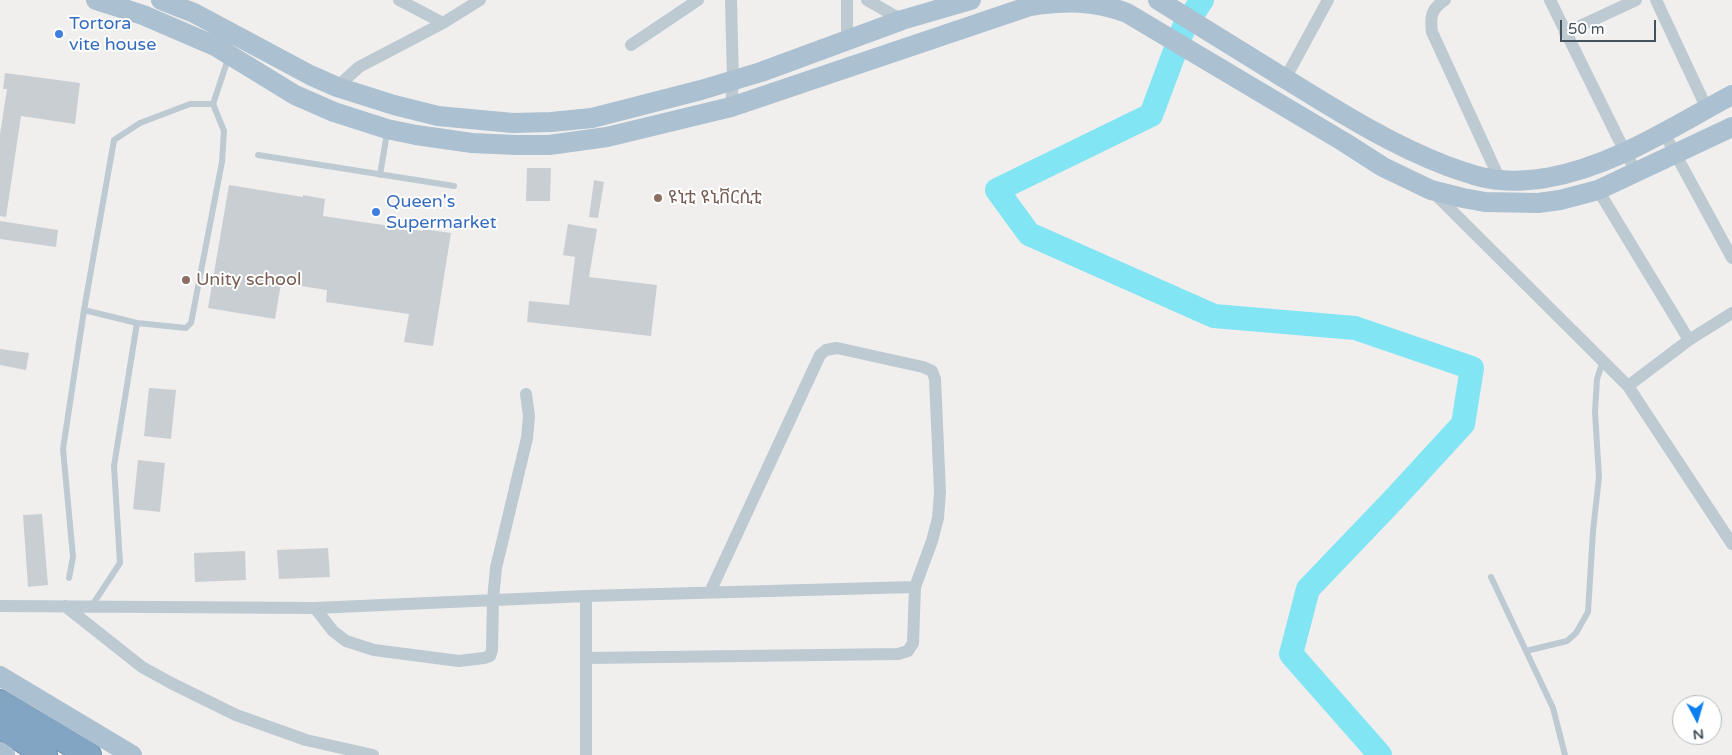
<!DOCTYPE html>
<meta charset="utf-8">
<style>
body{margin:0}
#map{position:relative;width:1732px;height:755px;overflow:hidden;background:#f1eeee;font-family:"Varela Round",sans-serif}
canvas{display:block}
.north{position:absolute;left:1672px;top:695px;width:50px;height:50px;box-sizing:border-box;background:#fff;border:1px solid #b4babe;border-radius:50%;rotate:174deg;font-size:14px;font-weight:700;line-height:20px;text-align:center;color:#44535d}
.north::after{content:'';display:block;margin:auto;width:18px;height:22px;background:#097ff0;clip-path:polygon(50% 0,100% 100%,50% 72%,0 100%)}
.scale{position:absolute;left:1560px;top:20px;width:96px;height:22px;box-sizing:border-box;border:2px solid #44535d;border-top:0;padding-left:6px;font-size:15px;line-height:18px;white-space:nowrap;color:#44535d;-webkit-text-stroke:4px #fff;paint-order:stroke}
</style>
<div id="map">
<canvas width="1732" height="755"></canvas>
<div class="north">N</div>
<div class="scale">50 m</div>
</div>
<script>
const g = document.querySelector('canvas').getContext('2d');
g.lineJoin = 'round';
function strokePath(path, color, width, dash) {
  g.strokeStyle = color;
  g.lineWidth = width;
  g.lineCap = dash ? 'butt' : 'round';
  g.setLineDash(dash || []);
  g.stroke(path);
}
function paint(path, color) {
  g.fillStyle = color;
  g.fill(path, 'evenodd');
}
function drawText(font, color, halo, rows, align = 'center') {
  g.font = font + ' "Varela Round","Noto Sans Ethiopic",sans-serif';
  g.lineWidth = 4;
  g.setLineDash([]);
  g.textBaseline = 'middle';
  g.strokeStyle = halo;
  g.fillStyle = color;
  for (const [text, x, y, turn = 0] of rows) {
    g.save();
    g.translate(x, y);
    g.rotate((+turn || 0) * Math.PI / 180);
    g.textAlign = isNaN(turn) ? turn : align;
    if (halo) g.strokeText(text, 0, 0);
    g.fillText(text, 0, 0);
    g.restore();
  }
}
const river = new Path2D(`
 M1202,0L1184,27L1151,115L997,190L1029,234L1214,316L1355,328L1472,368L1463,424L1396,497L1308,589L1291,654L1380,755`);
const building = new Path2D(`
 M5,73L80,83L75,124L21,116L6,217L0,216V134L7,89H3Z
 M527,168H551L550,201H526Z
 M594,180L604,182L598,218L589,217Z
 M229,185L303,197V195L325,199L323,216L423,231V229L451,233L433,346L404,342L409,314L326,302L327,290L281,283L275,319L208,308Z
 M0,221L58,230L56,247L0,239Z
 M568,224L597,229L589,277L657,285L651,336L527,322L529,301L569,305L575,257L563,255Z
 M0,349L29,353L26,370L0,365Z
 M149,388L176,390L171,439L144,436Z
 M138,460L165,463L160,512L133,509Z
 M42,514L48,585L28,587L23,515Z
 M328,548L330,577L279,579L277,550Z
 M245,551L246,580L195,582L194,553Z`);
const lane = new Path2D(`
 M258,155L454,186
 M380,175L387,133
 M84,310L137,323L186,328L191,323L222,162L224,131L213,104L229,56
 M1491,577L1553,708L1565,755
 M69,578L73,557L63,449L84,310L114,140L140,123L190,104H213
 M91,607L120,563L114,466L137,323
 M1526,651L1567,641L1576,633L1588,612L1593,531L1599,477L1595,412L1597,379L1603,361`);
const street = new Path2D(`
 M399,0L443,23
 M867,0L902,20
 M1445,0C1431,9 1430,17 1432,32L1500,180
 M1550,0L1625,152L1637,173
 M1656,0L1707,109
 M1565,33L1636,0
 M847,40V0
 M631,45L698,0
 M1285,79L1328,0
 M337,87L359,67L443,23L480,0
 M731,107L733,81L731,0
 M1664,133L1732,258
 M1598,190L1689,340
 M1433,192L1628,386
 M1732,313L1689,340L1628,386L1732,544
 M0,606L315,608L586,596L915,587
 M65,606L142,667L171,683L236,715L306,740L373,755
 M315,608L333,631L346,641L374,650L459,661L484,658L490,656L492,650L493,599L496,568L527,438L529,416L526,394
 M587,658L898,654L908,651L913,643L915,587L932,541L938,518L940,492L935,379L932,371L923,367L837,348L826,350L820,355L710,592
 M586,755V596`);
const primary = new Path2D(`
 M96,0L143,15L215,46L295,95L334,112L387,129L416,135L472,143L516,145H549L607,137L731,107L1030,6C1066,1 1093,0 1127,13L1344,142L1383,167L1431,190L1463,198L1485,202L1538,203L1560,200L1598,190L1732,127
 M161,0L194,13L310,75L337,87L394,105L438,116L513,123L551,122L592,118L701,90L761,72L902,20L971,0
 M1158,0C1200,26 1242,52 1284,78C1336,110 1389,144 1447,166C1464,172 1483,179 1501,180C1516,182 1532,180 1546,178C1614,166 1672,127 1732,95
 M0,676L132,755
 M0,752L5,755`);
const highway = new Path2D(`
 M0,702L89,755
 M0,726L45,755`);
const markers = [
 [59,34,5,"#3f7fe0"],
 [658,198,5,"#8d6e63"],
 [376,212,5,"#3f7fe0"],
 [186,280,5,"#8d6e63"]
];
const shopNames = [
 ["Tortora",69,24],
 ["vite house",69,45],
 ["Queen's",386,202],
 ["Supermarket",386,223]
];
const educationNames = [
 ["ዩኒቲ ዩኒቨርሲቲ",668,198],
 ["Unity school",196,280]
];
strokePath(river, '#81e5f4', 24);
paint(building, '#c9ced3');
strokePath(highway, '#6c90ad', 26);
strokePath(lane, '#bdcad2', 6);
strokePath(street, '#bdcad2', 12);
strokePath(primary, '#abc0d0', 20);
strokePath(highway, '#81a5c2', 24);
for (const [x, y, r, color] of markers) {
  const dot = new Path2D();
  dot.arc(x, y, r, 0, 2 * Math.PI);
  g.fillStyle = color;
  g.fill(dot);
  strokePath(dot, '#fff', 2);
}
drawText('18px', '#366cbe', '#fff', shopNames, 'left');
drawText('18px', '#785e54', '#fff', educationNames, 'left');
</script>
